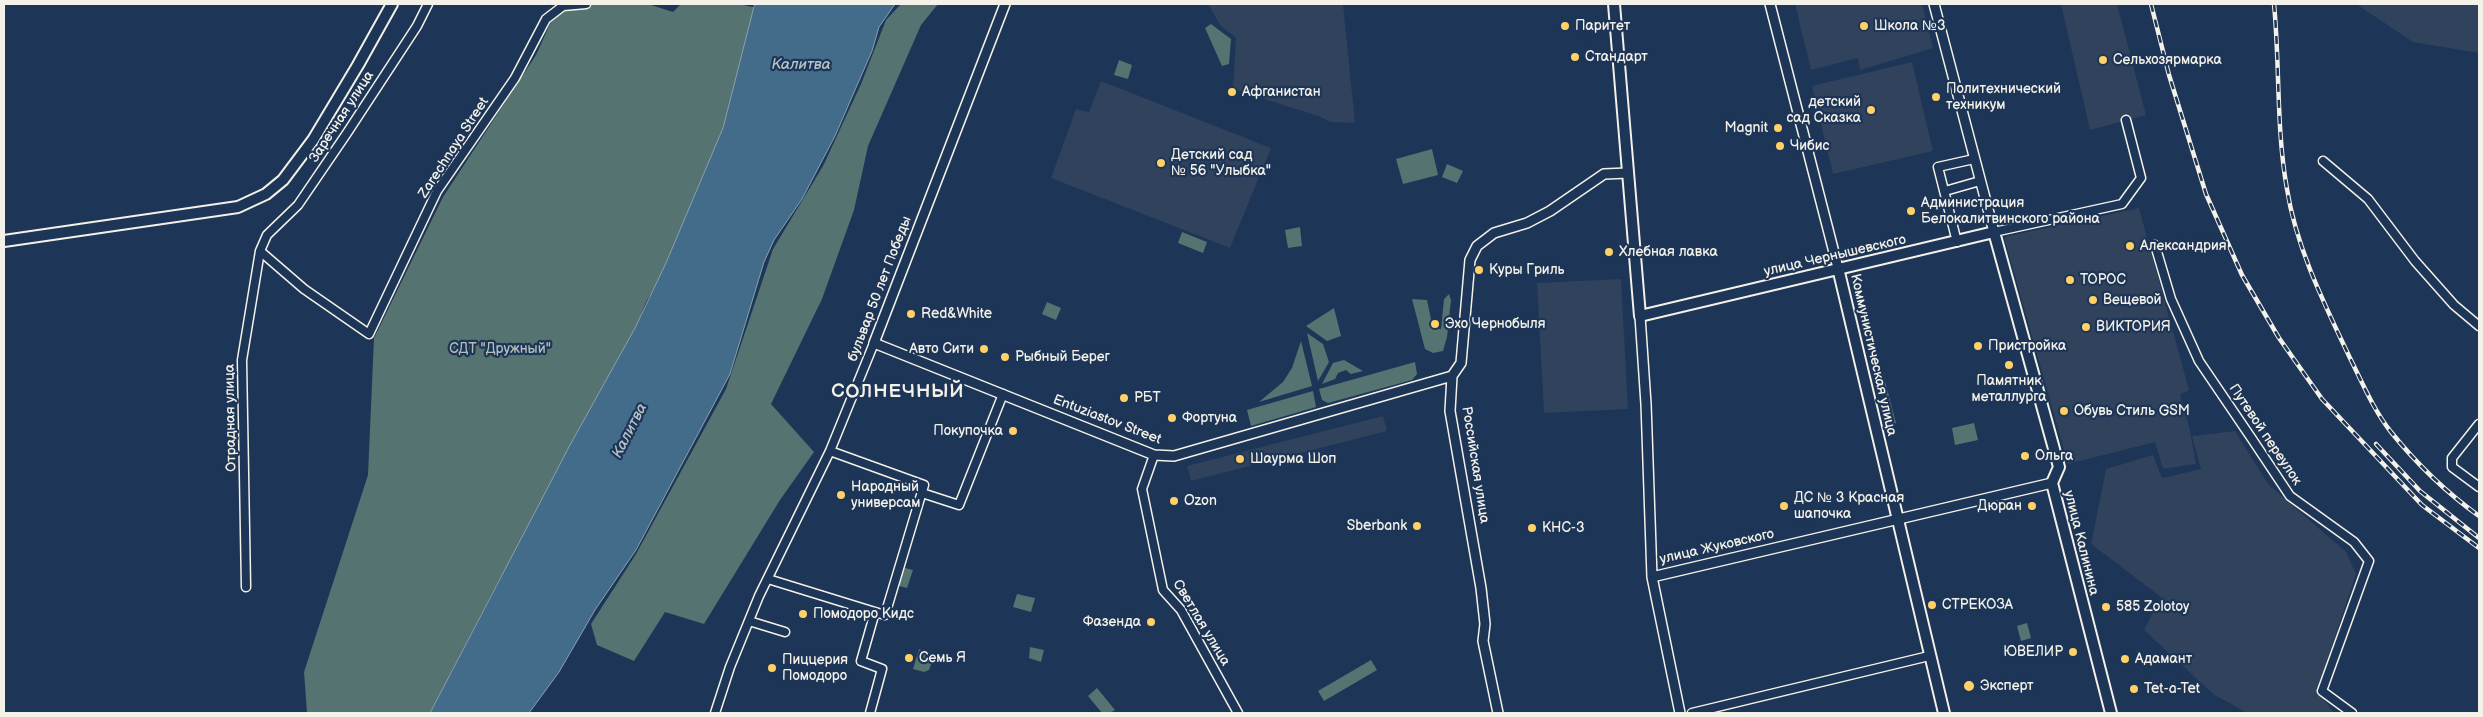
<!DOCTYPE html>
<meta charset="utf-8">
<style>
body{margin:0}
#map{position:relative;width:2483px;height:717px;overflow:hidden;background:#1d3557;font-family:"Balsamiq Sans",sans-serif}
canvas{display:block}
.frame{position:absolute;inset:0;border:5px solid #f4f1e8;pointer-events:none}
</style>
<div id="map">
<canvas width="2483" height="717"></canvas>
<div class="frame"></div>
</div>
<script>
const g = document.querySelector('canvas').getContext('2d');
g.lineJoin = 'round';
function paint(path, color) {
  g.fillStyle = color;
  g.fill(path, 'evenodd');
}
function strokePath(path, color, width, dash) {
  g.strokeStyle = color;
  g.lineWidth = width;
  g.lineCap = dash ? 'butt' : 'round';
  g.setLineDash(dash || []);
  g.stroke(path);
}
function drawText(font, color, halo, rows, align = 'center') {
  g.font = font + ' "Balsamiq Sans",sans-serif';
  g.lineWidth = 4.5;
  g.setLineDash([]);
  g.textBaseline = 'middle';
  g.strokeStyle = halo;
  g.fillStyle = color;
  for (const [text, x, y, turn = 0] of rows) {
    g.save();
    g.translate(x, y);
    g.rotate((+turn || 0) * Math.PI / 180);
    g.textAlign = isNaN(turn) ? turn : align;
    if (halo) g.strokeText(text, 0, 0);
    g.fillText(text, 0, 0);
    g.restore();
  }
}
const built = new Path2D(`
 M1208,4H1343L1355,123L1330,122L1321,117L1233,89L1236,38L1220,25Z
 M1795,4H1922L1933,48L1860,70L1858,58L1811,70Z
 M2061,4H2117L2146,115L2090,130Z
 M2356,4H2479V53L2413,42Z
 M1912,62L1933,151L1833,174L1812,86Z
 M1101,81L1271,148L1230,248L1051,178L1076,109L1089,112Z
 M2139,208L2189,390L2180,395L2189,426L2196,464L2163,469L2155,442L2068,464L2004,237Z
 M1621,279L1628,409L1544,413L1537,283Z
 M1383,416L1387,431L1191,481L1187,466Z
 M2235,431L2268,484L2346,552L2356,574L2317,690L2334,713H2247L2213,694L2144,630L2161,597L2091,544L2106,469L2153,455L2162,478L2201,469L2192,436Z`);
const green = new Path2D(`
 M572,4H648L673,12L681,4H739L766,10L749,69L683,240L646,302L606,403L498,582L430,713H307L304,672L368,475L374,338L443,197L536,55L556,11Z
 M901,4H938L921,25L868,146L854,210L822,299L771,404L814,452L780,500L704,624L665,612L634,661L597,645L591,624L636,554L726,389L773,249L823,166L861,84L886,20Z
 M1211,24L1231,39L1229,64L1222,66L1205,28Z
 M1119,60L1132,65L1128,79L1114,75Z
 M1432,149L1438,175L1403,184L1396,159Z
 M1447,164L1463,171L1457,183L1442,177Z
 M1300,227L1302,246L1288,248L1285,230Z
 M1182,232L1207,242L1203,253L1178,243Z
 M1449,294L1451,300L1447,337L1443,351L1433,353L1425,349L1412,299L1427,300L1433,329H1441L1444,299Z
 M1047,302L1061,308L1056,320L1042,314Z
 M1334,308L1341,336L1327,341L1306,326Z
 M1307,333L1323,344L1329,362L1318,381Z
 M1301,341L1312,386L1259,402L1283,382L1292,368Z
 M1344,360L1363,371L1351,374L1346,370L1338,373L1335,379L1322,384L1333,363Z
 M1415,362L1417,374L1412,380L1328,403L1322,400L1319,389Z
 M1881,366L1896,423L1893,424L1879,367Z
 M1313,391L1316,407L1251,426L1247,410Z
 M1974,423L1978,440L1955,445L1952,428Z
 M901,567L913,570L907,588L896,585Z
 M1017,594L1035,598L1031,612L1013,607Z
 M2027,623L2031,638L2021,641L2017,626Z
 M1030,647L1044,650L1041,662L1029,658Z
 M919,649L935,654L929,670L924,672L913,669Z
 M1371,660L1377,670L1324,701L1318,691Z
 M1097,688L1115,710L1110,713H1102L1088,696Z`);
const water = new Path2D(`
 M755,4H895L879,27L872,51L835,136L802,199L774,240L764,262L730,374L636,550L595,610L559,672L529,713H430L570,445L635,328L666,263L723,128Z`);
const minor = new Path2D(`
 M428,4L417,26L347,133L298,205L267,235L260,251L304,289L369,334L437,191L515,78L546,19L563,6L586,4
 M2323,161L2368,199L2415,261L2454,305L2479,326
 M1945,191L1980,181
 M1994,232L2122,204L2141,178L2126,120
 M1957,242L1938,167L1974,159
 M2155,245L2171,299L2199,361L2252,439L2290,496L2354,542L2369,561L2322,691L2352,713
 M2479,424L2452,458V467L2479,487
 M830,451L924,485L885,615L875,612L861,661L882,669L870,713
 M1154,455L1142,489L1163,590L1181,610L1238,713
 M922,493L959,505L1003,394
 M768,579L875,612
 M246,587L242,360L260,251
 M749,621L785,632
 M715,713L730,667L759,596L830,451L874,343
 M1692,713L1929,656`);
const tertiary = new Path2D(`
 M1005,4L874,343L1154,455L1174,456L1452,376
 M1770,4L1838,268
 M1934,4L1994,232
 M1640,316L1646,404L1652,577L1680,713
 M1652,577L2052,483
 M1498,713L1483,641L1485,624L1481,588L1450,411L1452,376L1461,363L1470,260L1477,246L1494,233L1527,223L1550,211L1604,174L1628,173`);
const secondary = new Path2D(`
 M1614,4L1640,316L1994,232L2059,467L2052,483L2111,713
 M4,241L238,207L266,194L283,180L313,140L358,65L392,4
 M1838,268L1944,713`);
const rail = new Path2D(`
 M2151,4L2169,75L2206,194L2242,275L2279,338L2322,399L2422,505L2479,548
 M2274,4C2280,66 2276,128 2287,189C2296,247 2324,303 2349,356C2362,382 2373,409 2391,432C2416,463 2447,493 2479,516
 M2376,444L2420,491L2479,538`);
const markers = [
 [1565,26,5,"#ffd166"],
 [1864,26,5,"#ffd166"],
 [1575,57,5,"#ffd166"],
 [2103,60,5,"#ffd166"],
 [1232,92,5,"#ffd166"],
 [1936,97,5,"#ffd166"],
 [1871,110,5,"#ffd166"],
 [1778,128,5,"#ffd166"],
 [1780,146,5,"#ffd166"],
 [1161,163,5,"#ffd166"],
 [1911,211,5,"#ffd166"],
 [2130,246,5,"#ffd166"],
 [1609,252,5,"#ffd166"],
 [1479,270,5,"#ffd166"],
 [2070,280,5,"#ffd166"],
 [2093,300,5,"#ffd166"],
 [911,314,5,"#ffd166"],
 [1435,324,5,"#ffd166"],
 [2086,327,5,"#ffd166"],
 [1978,346,5,"#ffd166"],
 [984,349,5,"#ffd166"],
 [1005,357,5,"#ffd166"],
 [2009,365,5,"#ffd166"],
 [1124,398,5,"#ffd166"],
 [2064,411,5,"#ffd166"],
 [1172,418,5,"#ffd166"],
 [1013,431,5,"#ffd166"],
 [2025,456,5,"#ffd166"],
 [1240,459,5,"#ffd166"],
 [841,495,5,"#ffd166"],
 [1174,501,5,"#ffd166"],
 [1784,506,5,"#ffd166"],
 [2032,506,5,"#ffd166"],
 [1417,526,5,"#ffd166"],
 [1532,528,5,"#ffd166"],
 [1932,605,5,"#ffd166"],
 [2106,607,5,"#ffd166"],
 [803,614,5,"#ffd166"],
 [1151,622,5,"#ffd166"],
 [2073,652,5,"#ffd166"],
 [909,658,5,"#ffd166"],
 [2125,659,5,"#ffd166"],
 [772,668,5,"#ffd166"],
 [1969,686,6,"#ffd166"],
 [2134,689,5,"#ffd166"]
];
const poiNames = [
 ["Паритет",1575,26],
 ["Школа №3",1874,26],
 ["Стандарт",1585,57],
 ["Сельхозярмарка",2113,60],
 ["Политехнический",1946,89],
 ["техникум",1946,105],
 ["Афганистан",1242,92],
 ["детский",1861,102,"right"],
 ["сад Сказка",1861,118,"right"],
 ["Magnit",1768,128,"right"],
 ["Чибис",1790,146],
 ["Детский сад",1171,155],
 ["№ 56 \"Улыбка\"",1171,171],
 ["Администрация",1921,203],
 ["Белокалитвинского района",1921,219],
 ["Александрия",2140,246],
 ["Хлебная лавка",1619,252],
 ["Куры Гриль",1489,270],
 ["ТОРОС",2080,280],
 ["Вещевой",2103,300],
 ["Red&White",921,314],
 ["Эхо Чернобыля",1445,324],
 ["ВИКТОРИЯ",2096,327],
 ["Пристройка",1988,346],
 ["Авто Сити",974,349,"right"],
 ["Рыбный Берег",1015,357],
 ["Памятник",2009,381,"center"],
 ["металлурга",2009,397,"center"],
 ["РБТ",1134,398],
 ["Обувь Стиль GSM",2074,411],
 ["Фортуна",1182,418],
 ["Покупочка",1003,431,"right"],
 ["Ольга",2035,456],
 ["Шаурма Шоп",1250,459],
 ["Народный",851,487],
 ["универсам",851,503],
 ["ДС № 3 Красная",1794,498],
 ["шапочка",1794,514],
 ["Ozon",1184,501],
 ["Дюран",2022,506,"right"],
 ["Sberbank",1407,526,"right"],
 ["КНС-3",1542,528],
 ["СТРЕКОЗА",1942,605],
 ["585 Zolotoy",2116,607],
 ["Помодоро Кидс",813,614],
 ["Фазенда",1141,622,"right"],
 ["ЮВЕЛИР",2063,652,"right"],
 ["Семь Я",919,658],
 ["Адамант",2135,659],
 ["Пиццерия",782,660],
 ["Помодоро",782,676],
 ["Эксперт",1980,686],
 ["Tet-a-Tet",2144,689]
];
const streetNames = [
 ["Заречная улица",342,117,-57],
 ["Zarechnaya Street",454,148,-57],
 ["улица Чернышевского",1835,256,-13],
 ["бульвар 50 лет Победы",880,289,-69],
 ["Коммунистическая улица",1873,355,77],
 ["Отрадная улица",231,418,-91],
 ["Entuziastov Street",1107,420,21],
 ["Путевой переулок",2265,435,56],
 ["Российская улица",1475,465,81],
 ["улица Калинина",2081,543,76],
 ["улица Жуковского",1717,547,-13],
 ["Светлая улица",1201,623,59]
];
const parkNames = [
 ["СДТ \"Дружный\"",500,349]
];
const waterNames = [
 ["Калитва",801,65],
 ["Калитва",630,431,-63]
];
const districtNames = [
 ["СОЛНЕЧНЫЙ",898,392]
];
paint(built, '#30425c');
paint(green, '#547371');
paint(water, '#426c89');
strokePath(water, '#89a1af', 1);
strokePath(minor, '#f4f1e8', 11);
strokePath(tertiary, '#f4f1e8', 12);
strokePath(secondary, '#f4f1e8', 14);
strokePath(minor, '#1d3557', 8);
strokePath(tertiary, '#1d3557', 9);
strokePath(secondary, '#1d3557', 10);
strokePath(rail, '#f4f1e8', 4.5);
strokePath(rail, '#1d3557', 2.5, [8]);
for (const [x, y, r, color] of markers) {
  const dot = new Path2D();
  dot.arc(x, y, r, 0, 2 * Math.PI);
  g.fillStyle = color;
  g.fill(dot);
  strokePath(dot, '#1d3557', 2);
}
drawText('14px', '#f4f1e8', '#1d3557', poiNames, 'left');
drawText('14px', '#f4f1e8', '#1d3557', streetNames);
drawText('14px', '#b4bfb8', '#1d3557', parkNames);
drawText('italic 15px', '#b6c2c7', '#1d3557', waterNames);
g.letterSpacing = '1px';
drawText('bold 19px', '#f4f1e8', '#1d3557', districtNames);
g.letterSpacing = '0px';
</script>
